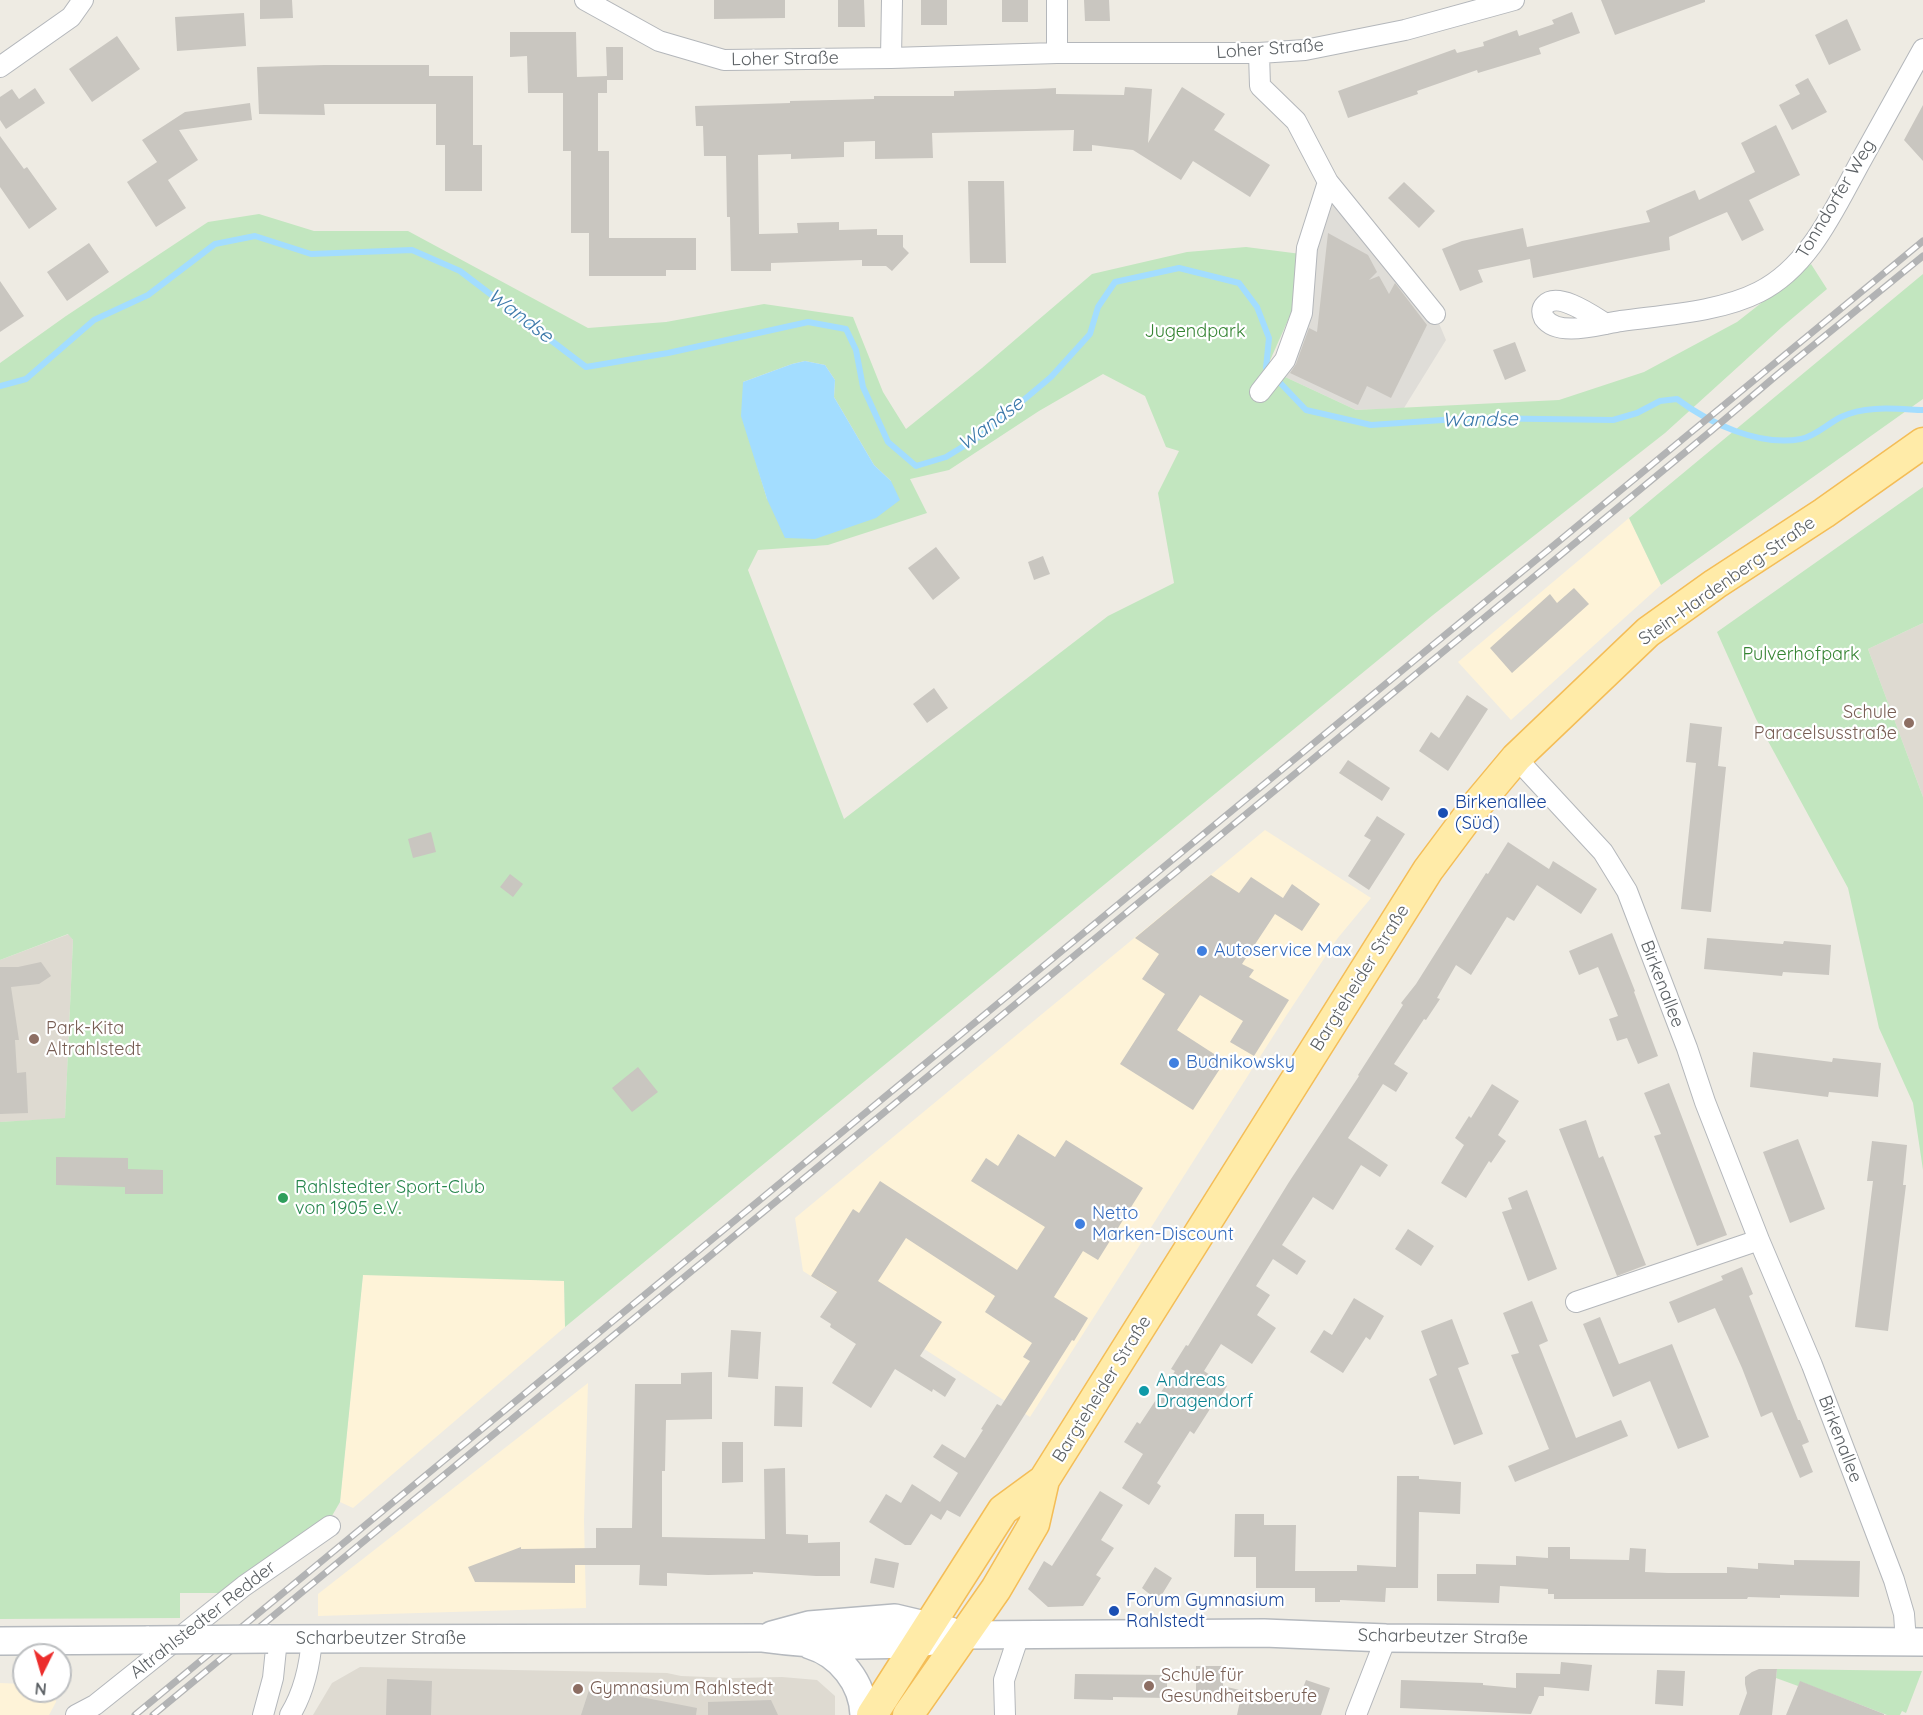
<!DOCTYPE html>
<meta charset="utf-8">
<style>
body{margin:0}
#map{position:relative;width:1923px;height:1715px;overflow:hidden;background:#eeebe3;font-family:Quicksand,sans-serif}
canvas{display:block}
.north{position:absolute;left:12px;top:1643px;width:60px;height:60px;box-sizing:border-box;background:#fff;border:2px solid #bdbfc1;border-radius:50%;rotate:185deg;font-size:16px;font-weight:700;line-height:24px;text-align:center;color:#5b6064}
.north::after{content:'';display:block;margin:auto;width:21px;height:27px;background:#ec2d2c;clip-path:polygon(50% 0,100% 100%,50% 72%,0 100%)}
</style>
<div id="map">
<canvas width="1923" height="1715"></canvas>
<div class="north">N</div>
</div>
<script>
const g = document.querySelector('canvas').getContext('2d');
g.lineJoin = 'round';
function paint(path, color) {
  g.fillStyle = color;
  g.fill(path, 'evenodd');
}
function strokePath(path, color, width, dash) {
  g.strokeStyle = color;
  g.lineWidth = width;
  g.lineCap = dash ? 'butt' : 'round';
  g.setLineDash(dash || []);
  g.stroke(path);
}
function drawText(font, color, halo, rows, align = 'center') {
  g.font = font + ' Quicksand,sans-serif';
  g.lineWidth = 4.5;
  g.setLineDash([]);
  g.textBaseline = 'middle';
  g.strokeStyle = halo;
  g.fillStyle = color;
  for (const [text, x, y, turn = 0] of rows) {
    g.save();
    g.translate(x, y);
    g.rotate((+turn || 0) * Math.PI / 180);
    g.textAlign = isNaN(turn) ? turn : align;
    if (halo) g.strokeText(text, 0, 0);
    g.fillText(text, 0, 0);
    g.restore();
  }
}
const commercial = new Path2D(`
 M1629,518L1661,585L1511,720L1458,662Z
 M1265,830L1371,898L1337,939L1286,1016L1030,1417L803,1271L795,1218Z
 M363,1274L564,1281L565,1327L353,1508L340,1502Z
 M588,1383L584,1520L586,1608L318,1616V1594Z
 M0,1683L24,1684V1691H55L57,1695L56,1702L49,1715H0Z`);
const industrial = new Path2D(`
 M1328,182L1435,314L1446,340L1404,408L1356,410L1283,376Z`);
const education = new Path2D(`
 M1923,623V797L1868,649Z
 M69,934L73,940L65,1119L0,1122V960Z
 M360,1667L667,1673L681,1676L733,1678L782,1677L817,1680L835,1696V1715H313L332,1683Z`);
const green = new Path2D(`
 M259,214L314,231H408L588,328L666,322L764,304L853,317L883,392L906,429L982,368L1092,274L1187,252L1246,247L1301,254L1293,309L1268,365L1283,376L1356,410L1559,400L1644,372L1737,322L1811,264L1827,289L1782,327L1665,433L1433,615L565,1327L564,1281L363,1275L340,1502L329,1521L224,1593H180V1618L0,1619V1122L65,1118L73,940L68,934L0,960V363L66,316L208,222ZM805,361L825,365L835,380L834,397L874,465L891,481L767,499L756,462L743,382L792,364ZM1103,374L1145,396L1166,447L1179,451L1158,493L1174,583L1108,616L844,819L748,570L758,550L828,545L927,513L910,479L949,470L1039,411Z
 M1923,274V399L1661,585L1629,518Z
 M1923,487V623L1868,649L1923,797V1170L1913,1103L1879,1028L1848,888L1756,719L1717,632Z
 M1777,1669L1922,1671L1906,1713L1902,1711L1900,1715H1887L1801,1682L1798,1686L1776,1678Z`);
const water = new Path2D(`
 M805,361L825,365L835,380L834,397L874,465L891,481L900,500L876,518L815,539L785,538L767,499L741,416L743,382L792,364Z`);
const stream = new Path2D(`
 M0,386L26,379L94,320L148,295L215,244L255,236L311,254L412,250L460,271L586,367L668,353L808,322L846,329L856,350L863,387L888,442L916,466L946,457L982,435L1051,377L1090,334L1098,307L1115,282L1179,268L1239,283L1257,307L1269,338L1266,368L1306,410L1371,425L1471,418L1613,420L1637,413L1660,401L1677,399C1709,423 1759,447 1801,439C1816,436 1827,424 1841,417C1866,405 1896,409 1923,410`);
const building = new Path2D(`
 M260,0H292L293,18L260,19Z
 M714,0H785V18L714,19Z
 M838,0H864L865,27H838Z
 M921,0H947V25H921Z
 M1002,0H1028V22H1002Z
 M1084,0H1109L1110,21H1085Z
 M1601,0H1705V2L1615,35Z
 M1572,12L1580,33L1539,48L1541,54L1478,73L1477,70L1417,91L1418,94L1348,118L1338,91L1455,49L1457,53L1484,46L1483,42L1517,30L1519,36L1554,24L1552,20Z
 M244,13L246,46L177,51L175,17Z
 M1847,19L1861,50L1829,65L1815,35Z
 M510,32H576L577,77L607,76L606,47H623V80H607V93H598V151H609V238H696V270H666V276H589V233H571V151H563V93H528L527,56L510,57Z
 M117,36L140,69L92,102L69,69Z
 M324,65H429V76H473V145H482V191H445V145H436V104H324L325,115L259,114L257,67Z
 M1808,78L1827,112L1792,130L1779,105L1800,94L1795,85Z
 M1125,87L1152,89L1148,143L1182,87L1225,114L1214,130L1270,165L1250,197L1193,161L1181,180L1133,150L1092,145V151H1073L1074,130L932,133L933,158L875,159V141L844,142V157L791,159V154L758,155L759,234L798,233L797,223L839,222V230L877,229V235H903V247L909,253L892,271L886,266H862V260L771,263V271H731L730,217H727L726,156H704L703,126H696L695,106L790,103V101L874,99V96H954V91L1036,89L1056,88V94L1124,95Z
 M35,88L45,103L6,129L0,120V97L12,89L19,99Z
 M250,103L252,120L179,130L198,160L168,180L186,208L156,227L127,182L157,162L142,140L185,112Z
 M1923,105V161L1904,140Z
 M1776,125L1800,175L1749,200L1764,230L1742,241L1727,212L1669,237L1670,250L1533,278L1530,259L1478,270L1483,282L1460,291L1442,249L1462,241L1523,228L1527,247L1650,222L1646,211L1695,190L1699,200L1755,172L1741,143Z
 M0,136L24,169L27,167L57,209L29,229L0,187Z
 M968,181H1004L1006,263H970Z
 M1404,182L1435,211L1419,228L1388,198Z
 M1328,233L1368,255L1377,272L1369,280L1379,276L1389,294L1395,283L1427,325L1391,398L1367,386L1358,405L1290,373L1296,364L1309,328L1317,332Z
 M89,243L109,272L67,301L47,272Z
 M0,281L24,316L0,332Z
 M1515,342L1526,371L1505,380L1493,350Z
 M936,547L960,578L933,600L908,568Z
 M1043,556L1050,574L1034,580L1028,562Z
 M1574,588L1589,604L1512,673L1490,648L1550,594L1557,603Z
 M934,688L948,708L927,723L913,704Z
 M1467,695L1488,709L1448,771L1419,751L1431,732L1439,738Z
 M1690,723L1722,727L1718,766L1726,767L1711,912L1681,909L1696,763L1686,762Z
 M1348,760L1390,788L1382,801L1339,773Z
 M1377,816L1405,834L1369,890L1348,876L1371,840L1364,836Z
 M431,832L436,852L413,858L408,839Z
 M1508,842L1549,869L1553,861L1597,889L1581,914L1537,885L1514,921L1507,917L1471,975L1456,965L1437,998L1440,999L1426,1020L1424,1019L1394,1064L1408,1073L1396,1092L1383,1084L1348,1138L1388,1165L1380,1177L1361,1165L1333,1210L1313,1197L1282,1245L1306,1261L1297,1275L1273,1259L1256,1286L1270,1295L1257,1315L1276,1328L1252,1364L1221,1344L1204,1371L1227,1386L1219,1399L1217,1398L1194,1434L1190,1431L1157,1483L1161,1486L1149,1505L1122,1488L1143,1454L1124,1442L1137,1422L1140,1424L1175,1371L1171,1369L1186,1345L1188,1346L1289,1182L1359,1076L1358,1075L1403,1005L1401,1003L1416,984L1486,873L1488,874Z
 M510,874L523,884L513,897L500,887Z
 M1211,875L1239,893L1251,877L1283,898L1292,884L1320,904L1302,931L1275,914L1242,964L1254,970L1249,977L1289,1000L1254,1056L1230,1042L1243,1021L1200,995L1177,1030L1225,1061L1193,1110L1120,1064L1165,994L1142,979L1159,954L1135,938Z
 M1612,933L1635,991L1634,992L1658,1056L1638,1064L1627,1038L1617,1041L1609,1019L1618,1016L1598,967L1579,975L1569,951Z
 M1707,938L1783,944L1784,941L1831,945L1829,975L1783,972L1782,976L1704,969Z
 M41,962L51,976L39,984L11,987L19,1040H15L17,1073L26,1072L28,1113L0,1114V967H18Z
 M1753,1052L1832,1062L1833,1058L1881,1063L1878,1097L1829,1092L1828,1097L1750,1087Z
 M638,1067L658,1092L632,1112L612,1088Z
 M1669,1083L1727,1235L1697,1246L1654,1136L1661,1134L1644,1093Z
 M1492,1084L1519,1101L1498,1135L1506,1141L1491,1163L1489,1161L1466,1198L1441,1183L1464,1145L1455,1138L1469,1116L1471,1118Z
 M1586,1120L1599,1158L1603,1156L1646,1265L1617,1276L1559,1129Z
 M1018,1134L1055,1157L1066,1140L1143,1188L1098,1260L1083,1251L1054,1297L1088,1318L1074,1341L1072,1340L960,1517L947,1510L941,1520L931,1514L911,1545H905L869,1522L886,1494L901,1503L912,1484L940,1502L958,1473L933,1457L942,1444L965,1458L983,1430L981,1429L997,1404L1001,1406L1030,1361L1023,1357L1032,1343L985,1312L995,1296L906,1238L878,1281L942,1322L920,1356L956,1379L945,1397L933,1389L932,1392L895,1369L871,1408L832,1383L856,1344L830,1327L831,1324L820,1317L837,1292L811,1276L853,1209L859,1213L880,1181L1017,1270L1045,1227L971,1181L986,1158L998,1166Z
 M1798,1139L1825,1209L1790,1223L1763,1152Z
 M1872,1141L1907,1145L1903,1185H1906L1888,1331L1855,1327L1873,1181H1867Z
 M56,1157L128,1158V1169L163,1170V1194H125V1187L56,1185Z
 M1527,1190L1557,1269L1528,1281L1502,1212L1512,1209L1508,1198Z
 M1408,1229L1434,1246L1421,1266L1395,1249Z
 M1742,1267L1753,1294L1749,1296L1798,1420H1800L1809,1442L1802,1445L1813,1472L1800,1478L1772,1412L1761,1417L1742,1368L1715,1308L1678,1323L1669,1302L1723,1280L1721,1276Z
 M1354,1298L1384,1316L1370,1340L1366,1337L1343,1373L1310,1352L1324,1330L1332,1335Z
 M1532,1301L1548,1341L1539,1345L1576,1438L1621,1420L1628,1436L1515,1482L1508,1466L1549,1449L1511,1355L1519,1353L1503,1313Z
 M1600,1317L1619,1364L1672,1344L1709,1437L1678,1449L1650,1381L1613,1397L1583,1324Z
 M1452,1319L1469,1364L1458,1368L1483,1434L1454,1445L1429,1379L1437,1375L1421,1331Z
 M731,1330L761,1332L758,1379L728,1377Z
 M712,1372V1419L666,1420L665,1471H662V1537L765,1539L764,1469L785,1468L786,1534L808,1535V1543L840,1542V1576H816L753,1572V1574L708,1575L667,1573V1586L639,1585L640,1565H575V1583L475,1582L468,1567L521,1547V1549L596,1548V1528H632L635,1384H681V1373Z
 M775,1386L803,1387L802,1427L774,1426Z
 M722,1442H743V1482L722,1483Z
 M1397,1476H1419V1479L1461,1482L1460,1514L1419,1512L1418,1588H1386L1385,1602L1340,1600V1602H1315V1588H1256V1557H1234L1235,1514H1264V1525H1296L1295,1571H1357V1565L1396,1567Z
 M1100,1491L1123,1505L1101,1540L1114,1548L1096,1575L1101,1578L1083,1606L1048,1607L1028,1589L1044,1561L1052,1566Z
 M1548,1547H1570V1559L1629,1560L1630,1548L1646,1549L1645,1572L1668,1573H1727V1567L1758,1569V1563L1794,1565V1560L1860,1561L1859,1597L1780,1595V1598L1748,1597L1747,1599H1554V1594H1548V1589L1500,1586L1499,1603L1437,1601V1574H1476V1564L1516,1565V1556L1548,1558Z
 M875,1558L899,1563L894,1588L870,1583Z
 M1155,1567L1172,1578L1158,1601L1142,1588Z
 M1561,1662L1592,1665L1589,1691L1544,1687V1696H1539L1531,1714L1400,1708L1401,1680L1483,1683V1685L1516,1688V1673L1560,1674Z
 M1196,1666H1223V1686L1297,1704L1306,1680L1330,1688L1321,1715H1237L1240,1701L1196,1700Z
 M1759,1669H1777L1772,1715H1739L1747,1693L1745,1684V1677L1752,1672Z
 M1657,1670L1685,1671L1683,1706L1655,1704Z
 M1075,1674L1167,1675V1698L1113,1697V1700L1074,1699Z
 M387,1679L432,1681L431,1715H386Z
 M1800,1681L1884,1714V1715H1786Z
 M590,1687L697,1708L696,1715H581Z
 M771,1700L778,1715H708V1702Z`);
const minor = new Path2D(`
 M585,0L659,41L724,60L891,58L892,0
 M1057,0V53
 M1259,53L1260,86L1296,121L1328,182L1435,314
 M891,58L1057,53H1259L1305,50L1405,30L1514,0
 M0,67L71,17L83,0
 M1606,324C1593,316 1558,291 1545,305C1541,309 1542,314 1544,318C1558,338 1600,324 1621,321C1664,315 1720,312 1759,292C1811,266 1836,205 1863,157C1883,121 1903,85 1923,49
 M1260,392L1285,360L1302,313L1307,248L1328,182
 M1516,758L1603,852L1627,891L1687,1048L1705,1102L1759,1240L1812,1365L1894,1580L1904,1614L1906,1642
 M1576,1302L1759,1240
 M76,1715L95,1705L244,1586L330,1526
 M263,1715L273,1678L277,1639
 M290,1715C304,1692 310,1665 312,1638
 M1005,1715L1004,1680L1019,1635
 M1356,1715L1386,1638`);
const secondary = new Path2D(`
 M772,1635L809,1625L895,1618L950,1631
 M268,1639L761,1638C812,1645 865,1647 916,1643C932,1642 947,1638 962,1635L1264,1633L1386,1638L1923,1642
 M0,1641L149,1640
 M810,1645C840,1654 863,1683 864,1715`);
const primary = new Path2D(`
 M872,1715L1003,1510L1044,1480
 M908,1715L996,1589L1034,1524L1044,1480L1428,870L1475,807L1516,758L1648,632L1715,584L1824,513L1923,443`);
const rail = new Path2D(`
 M135,1715L1923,241
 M153,1715L1711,431L1777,375L1923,256`);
const secondaryBridge = new Path2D(`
 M149,1640L268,1639`);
const markers = [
 [1909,723,6,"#8d6e63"],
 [1443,813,6,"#1a4fb4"],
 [1202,951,6,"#3f7fe0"],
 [34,1039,6,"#8d6e63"],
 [1174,1063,6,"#3f7fe0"],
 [283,1198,6,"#2e9e5b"],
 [1080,1224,6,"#3f7fe0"],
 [1144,1391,6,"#0f9aa8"],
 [1114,1611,6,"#1a4fb4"],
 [1149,1686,6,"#8d6e63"],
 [578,1689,6,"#8d6e63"]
];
const streetNames = [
 ["Loher Straße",1270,49,-4],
 ["Loher Straße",785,59,-1],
 ["Tonndorfer Weg",1836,199,-59],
 ["Stein-Hardenberg-Straße",1727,581,-35],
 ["Bargteheider Straße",1360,978,-58],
 ["Birkenallee",1662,984,69],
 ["Bargteheider Straße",1102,1389,-58],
 ["Birkenallee",1840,1439,69],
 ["Altrahlstedter Redder",203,1620,-38],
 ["Scharbeutzer Straße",1443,1637,1],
 ["Scharbeutzer Straße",381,1639]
];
const parkNames = [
 ["Jugendpark",1195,332],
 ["Pulverhofpark",1801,655]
];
const educationNames = [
 ["Schule",1897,713,"right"],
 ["Paracelsusstraße",1897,734,"right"],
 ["Park-Kita",46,1029],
 ["Altrahlstedt",46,1050],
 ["Schule für",1161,1676],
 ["Gesundheitsberufe",1161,1697],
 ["Gymnasium Rahlstedt",590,1689]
];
const transitNames = [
 ["Birkenallee",1455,803],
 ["(Süd)",1455,824],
 ["Forum Gymnasium",1126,1601],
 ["Rahlstedt",1126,1622]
];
const shopNames = [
 ["Autoservice Max",1214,951],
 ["Budnikowsky",1186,1063],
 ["Netto",1092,1214],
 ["Marken-Discount",1092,1235]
];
const leisureNames = [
 ["Rahlstedter Sport-Club",295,1188],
 ["von 1905 e.V.",295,1209]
];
const cultureNames = [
 ["Andreas",1156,1381],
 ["Dragendorf",1156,1402]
];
const waterNames = [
 ["Wandse",520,316,37],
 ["Wandse",1480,420,-1],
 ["Wandse",991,424,-37]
];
paint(commercial, '#fef3d8');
paint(industrial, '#dfddd8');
paint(education, '#dedad1');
paint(green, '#c2e6bf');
paint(water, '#a3ddff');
strokePath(stream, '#a3ddff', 6);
paint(building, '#c9c6c0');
strokePath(minor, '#b4b7bb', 22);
strokePath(secondary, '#b5b9be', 30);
strokePath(primary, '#f4bd57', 33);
strokePath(minor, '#fff', 20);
strokePath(secondary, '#fff', 27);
strokePath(primary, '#ffeba8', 30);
strokePath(rail, '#b2b3b4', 7);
strokePath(rail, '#fff', 4.5, [14]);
strokePath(secondaryBridge, '#b5b9be', 30, []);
strokePath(secondaryBridge, '#fff', 27);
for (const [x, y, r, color] of markers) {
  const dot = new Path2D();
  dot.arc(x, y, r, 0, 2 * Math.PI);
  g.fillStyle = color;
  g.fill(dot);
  strokePath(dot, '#fff', 2);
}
drawText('18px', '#5b6064', '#fff', streetNames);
drawText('18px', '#358433', '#fff', parkNames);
drawText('18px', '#785e54', '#fff', educationNames, 'left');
drawText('18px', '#164399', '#fff', transitNames, 'left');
drawText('18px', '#366cbe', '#fff', shopNames, 'left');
drawText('18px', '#27864d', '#fff', leisureNames, 'left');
drawText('18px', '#0d838f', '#fff', cultureNames, 'left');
drawText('italic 20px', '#3c79aa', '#fff', waterNames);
</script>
